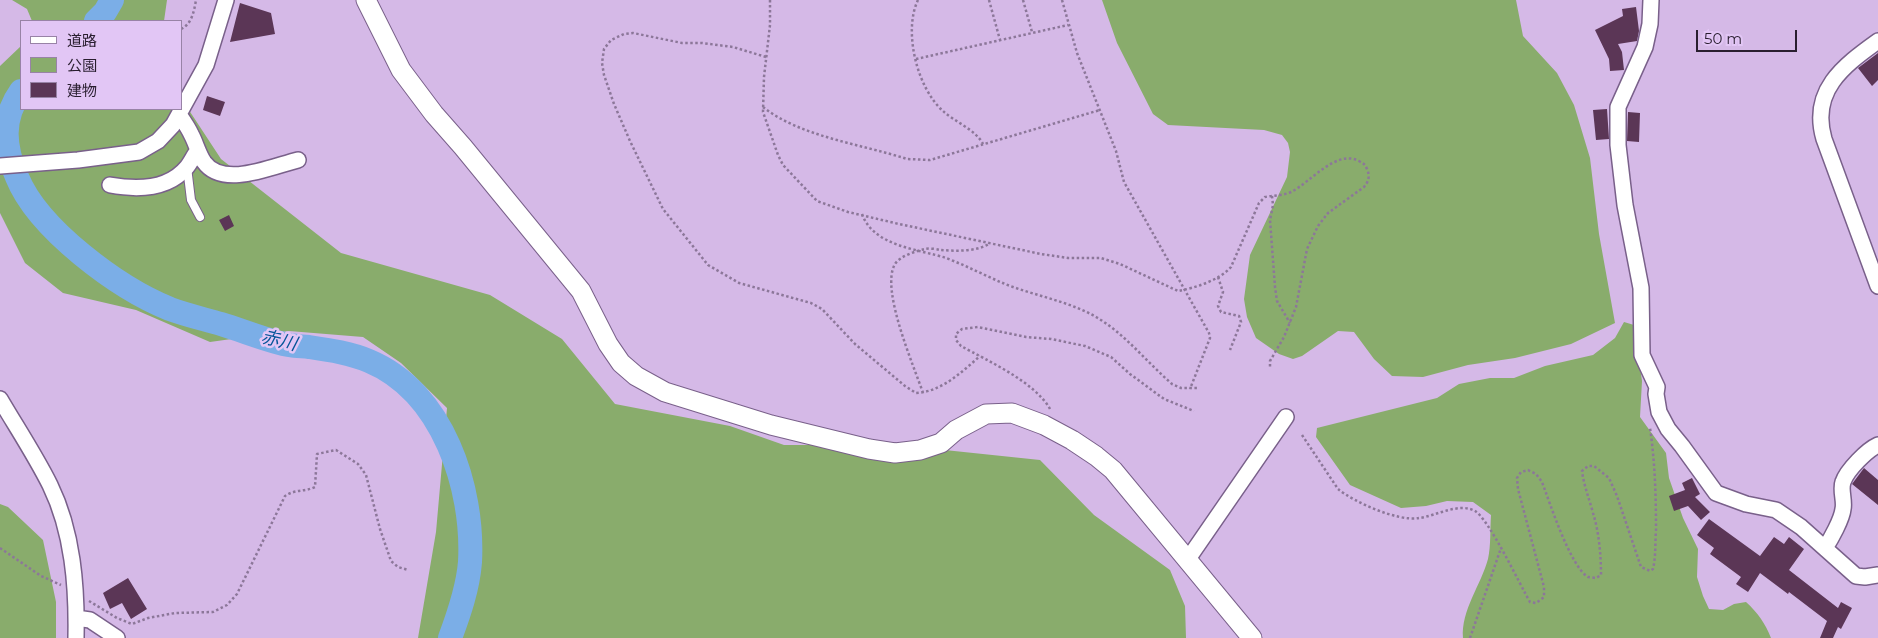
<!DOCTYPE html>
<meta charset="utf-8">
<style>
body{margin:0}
#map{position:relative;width:1878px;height:638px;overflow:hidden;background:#d5b9e7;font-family:Montserrat,"Noto Sans JP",sans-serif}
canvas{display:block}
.legend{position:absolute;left:20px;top:20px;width:162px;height:90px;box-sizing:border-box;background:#e2c6f5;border:1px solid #9883a6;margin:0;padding:6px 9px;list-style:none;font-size:15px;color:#291e2f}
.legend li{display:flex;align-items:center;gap:10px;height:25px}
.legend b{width:25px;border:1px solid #9883a6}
.scale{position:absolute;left:1696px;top:30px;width:101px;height:22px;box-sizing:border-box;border:2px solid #291e2f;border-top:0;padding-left:6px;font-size:15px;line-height:18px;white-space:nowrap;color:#291e2f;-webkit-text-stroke:4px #e2c6f5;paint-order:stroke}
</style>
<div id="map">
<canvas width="1878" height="638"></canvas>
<ul class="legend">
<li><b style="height:6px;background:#fff"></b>道路</li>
<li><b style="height:14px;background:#89ac6c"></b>公園</li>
<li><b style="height:14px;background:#5b3656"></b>建物</li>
</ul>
<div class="scale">50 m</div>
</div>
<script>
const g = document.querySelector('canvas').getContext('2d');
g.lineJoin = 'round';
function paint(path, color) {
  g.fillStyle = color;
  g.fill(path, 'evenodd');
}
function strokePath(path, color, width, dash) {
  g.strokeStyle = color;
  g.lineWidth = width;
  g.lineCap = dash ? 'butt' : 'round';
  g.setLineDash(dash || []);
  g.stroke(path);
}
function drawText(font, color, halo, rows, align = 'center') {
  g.font = font + ' Montserrat,"Noto Sans JP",sans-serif';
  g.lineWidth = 5;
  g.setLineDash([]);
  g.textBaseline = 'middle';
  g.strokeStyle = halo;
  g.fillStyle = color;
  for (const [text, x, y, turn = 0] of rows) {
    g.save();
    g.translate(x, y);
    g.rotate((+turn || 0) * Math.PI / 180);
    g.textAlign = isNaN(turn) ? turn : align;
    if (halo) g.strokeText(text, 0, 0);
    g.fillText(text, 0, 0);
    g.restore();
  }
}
const green = new Path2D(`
 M12,0H167L164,21H32L27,9Z
 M1102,0H1516L1523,36L1557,73L1574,105L1590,158L1599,234L1615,323L1571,344L1515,358L1468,365L1423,377L1392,376L1374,359L1354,332L1338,331L1302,356L1293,359L1279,354L1256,338L1247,317L1244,299L1250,255L1287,177L1290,152L1288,143L1282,135L1264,130L1168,125L1153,114L1117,43Z
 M21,46V109H181V98L221,159L341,253L490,295L562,339L615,404L730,426L784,445H897L1040,460L1094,515L1170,570L1185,606L1186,638H418L436,532L447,408L401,363L363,337L289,331L210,342L136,310L63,293L25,263L0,213V66Z
 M1624,322L1634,325L1642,381L1640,417L1666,453L1669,478L1683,518L1698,549L1697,577L1703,596L1709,609L1723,610L1734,604L1746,602C1758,613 1765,623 1771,638H1463C1461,610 1481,585 1488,559C1491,546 1490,529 1491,515L1473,502L1447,501L1426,506L1401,508L1350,485L1316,437L1317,428L1437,398L1459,384L1490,378H1514L1545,366L1593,355L1615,338Z
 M0,504L8,507L43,540L56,602V638H0Z`);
const river = new Path2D(`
 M96,21L105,12L112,0
 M21,91C1,119 4,147 17,177C38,229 118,288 170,309C186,315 204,319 221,324C241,330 260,338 280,343C289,346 299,346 309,347C329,350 350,353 369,361C443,392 474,488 470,562C468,588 459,614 450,638`);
const building = new Path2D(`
 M240,3L271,13L275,34L230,42Z
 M1636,7L1639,31L1637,41L1618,44L1622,52L1624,70L1610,71L1609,59L1595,30L1623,16L1622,9Z
 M1878,53V80L1872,86L1858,68Z
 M207,96L225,102L220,116L203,110Z
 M1607,109L1609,139L1596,140L1593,110Z
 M1628,112L1640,113L1639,142L1627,141Z
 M229,215L234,226L225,231L219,220Z
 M1864,468L1878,480V505L1852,484Z
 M1692,478L1700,494L1695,497L1710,512L1701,520L1688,506L1674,511L1669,496L1685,490L1682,483Z
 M1709,519L1760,556L1774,537L1784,544L1789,537L1804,549L1789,570L1838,608L1841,602L1852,608L1841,629L1838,627L1833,638H1820L1827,621L1789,592L1788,594L1760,573L1748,592L1736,584L1741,577L1710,554L1714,548L1697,535Z
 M128,578L147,609L131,619L122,603L110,609L103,593Z`);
const path = new Path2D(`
 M770,0V25L764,77L763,112L778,155L783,165L817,201L848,212L899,224L1041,254L1068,258H1101L1120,264L1178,291C1195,288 1220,280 1231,267L1259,203L1265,197C1274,195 1282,196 1291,192C1311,182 1336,149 1359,161C1364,164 1365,164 1367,169C1370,176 1369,181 1364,187L1328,213L1318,226L1307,249L1296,307L1284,337L1270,361V369
 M918,0C903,31 917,88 943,111C955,122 976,130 983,144
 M989,0L1000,40
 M1023,0L1032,32
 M1062,0L1077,53L1116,151L1124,182L1209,333L1210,338L1190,389
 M181,29C192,24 194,11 196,0
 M766,57L733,47L702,43H682L633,33L624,34L611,40L604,49L602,63L604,75L614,104L630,141L663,209L708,265L739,283L811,303L822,309L855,344L905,386L916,393C941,392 962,372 980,356
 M916,59L1068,25
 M763,107C801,137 861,144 907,159L930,160L1100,110
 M1272,196L1273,205L1270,220L1275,287L1277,301L1290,323
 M862,214C874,247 919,249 946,258C967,266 986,276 1005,284C1038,297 1075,302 1104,322C1129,339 1149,364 1172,384L1181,388H1198
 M1218,277L1223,292L1218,306L1221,312L1239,316L1241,322L1230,350
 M923,393C914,366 880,289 895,264C900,256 916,251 925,249C930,248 936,249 940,250C956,251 975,252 989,244
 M1050,409C1035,382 988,361 961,346L956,340V334L962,329L978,327L1026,337L1051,339L1085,346L1111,357L1130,374L1164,399L1194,411
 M1302,435L1338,489C1354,502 1398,522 1419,518C1436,516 1459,502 1475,511C1489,519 1520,585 1530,602L1536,603L1544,597V587L1518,489L1517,478L1521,472L1528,470L1536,474L1542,482C1550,503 1570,566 1588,577C1589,577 1595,578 1596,578L1601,575C1601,555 1599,532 1593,513C1589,498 1584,486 1582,471L1588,466H1594L1609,478L1617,496L1641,567L1650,571L1653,569C1656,556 1655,543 1656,530C1656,496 1655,462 1650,428
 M0,548L41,576L61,585
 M89,601L117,618L132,624L148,618L175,613L213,612L227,605L237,594L285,496C295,489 305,492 315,487L317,454L336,450L358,464L366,475L380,529L391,561L398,567L408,570
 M1470,638L1501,548`);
const service = new Path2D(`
 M187,167L191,200L200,217`);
const minor = new Path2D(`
 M1651,0L1650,24L1645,47L1618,107V145L1625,205L1641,288L1642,355L1657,387L1656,394L1659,412L1668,429L1682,446L1716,493L1746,504L1776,510L1801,527L1856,576L1865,577L1878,575
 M1878,41C1843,66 1810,91 1824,139L1878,286
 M179,114C183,121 188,127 191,134C196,143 198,153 204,162C223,189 273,166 298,160
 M0,166L78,160L139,152L158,141L173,125L206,65L226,0
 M110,185C137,190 168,190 187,167C191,162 194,155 198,150
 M0,399C17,428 35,455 50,485C73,532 77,587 76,638
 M1825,548C1831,539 1842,519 1843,509C1845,501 1840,490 1843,482C1847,470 1867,450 1878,445
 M1188,559L1286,417
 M76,618L90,620L117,638`);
const tertiary = new Path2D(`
 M366,0L401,70L434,114L463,147L581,291L608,344L621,363L636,376L665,392L771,425L869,449L895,453L920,450L941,443L956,430L986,414L1012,413L1044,425L1072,440L1096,456L1113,470L1252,638`);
const waterNames = [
 ["赤川",279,341,13]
];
paint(green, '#89ac6c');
strokePath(river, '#7baee7', 24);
paint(building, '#5b3656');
strokePath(service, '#79608a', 10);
strokePath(minor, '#79608a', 18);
strokePath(tertiary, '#79608a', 21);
strokePath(path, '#8c7799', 2.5, [2.5, 2.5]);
strokePath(service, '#fff', 8);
strokePath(minor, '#fff', 15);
strokePath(tertiary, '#fff', 19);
drawText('italic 18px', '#055599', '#e2c6f5', waterNames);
</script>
